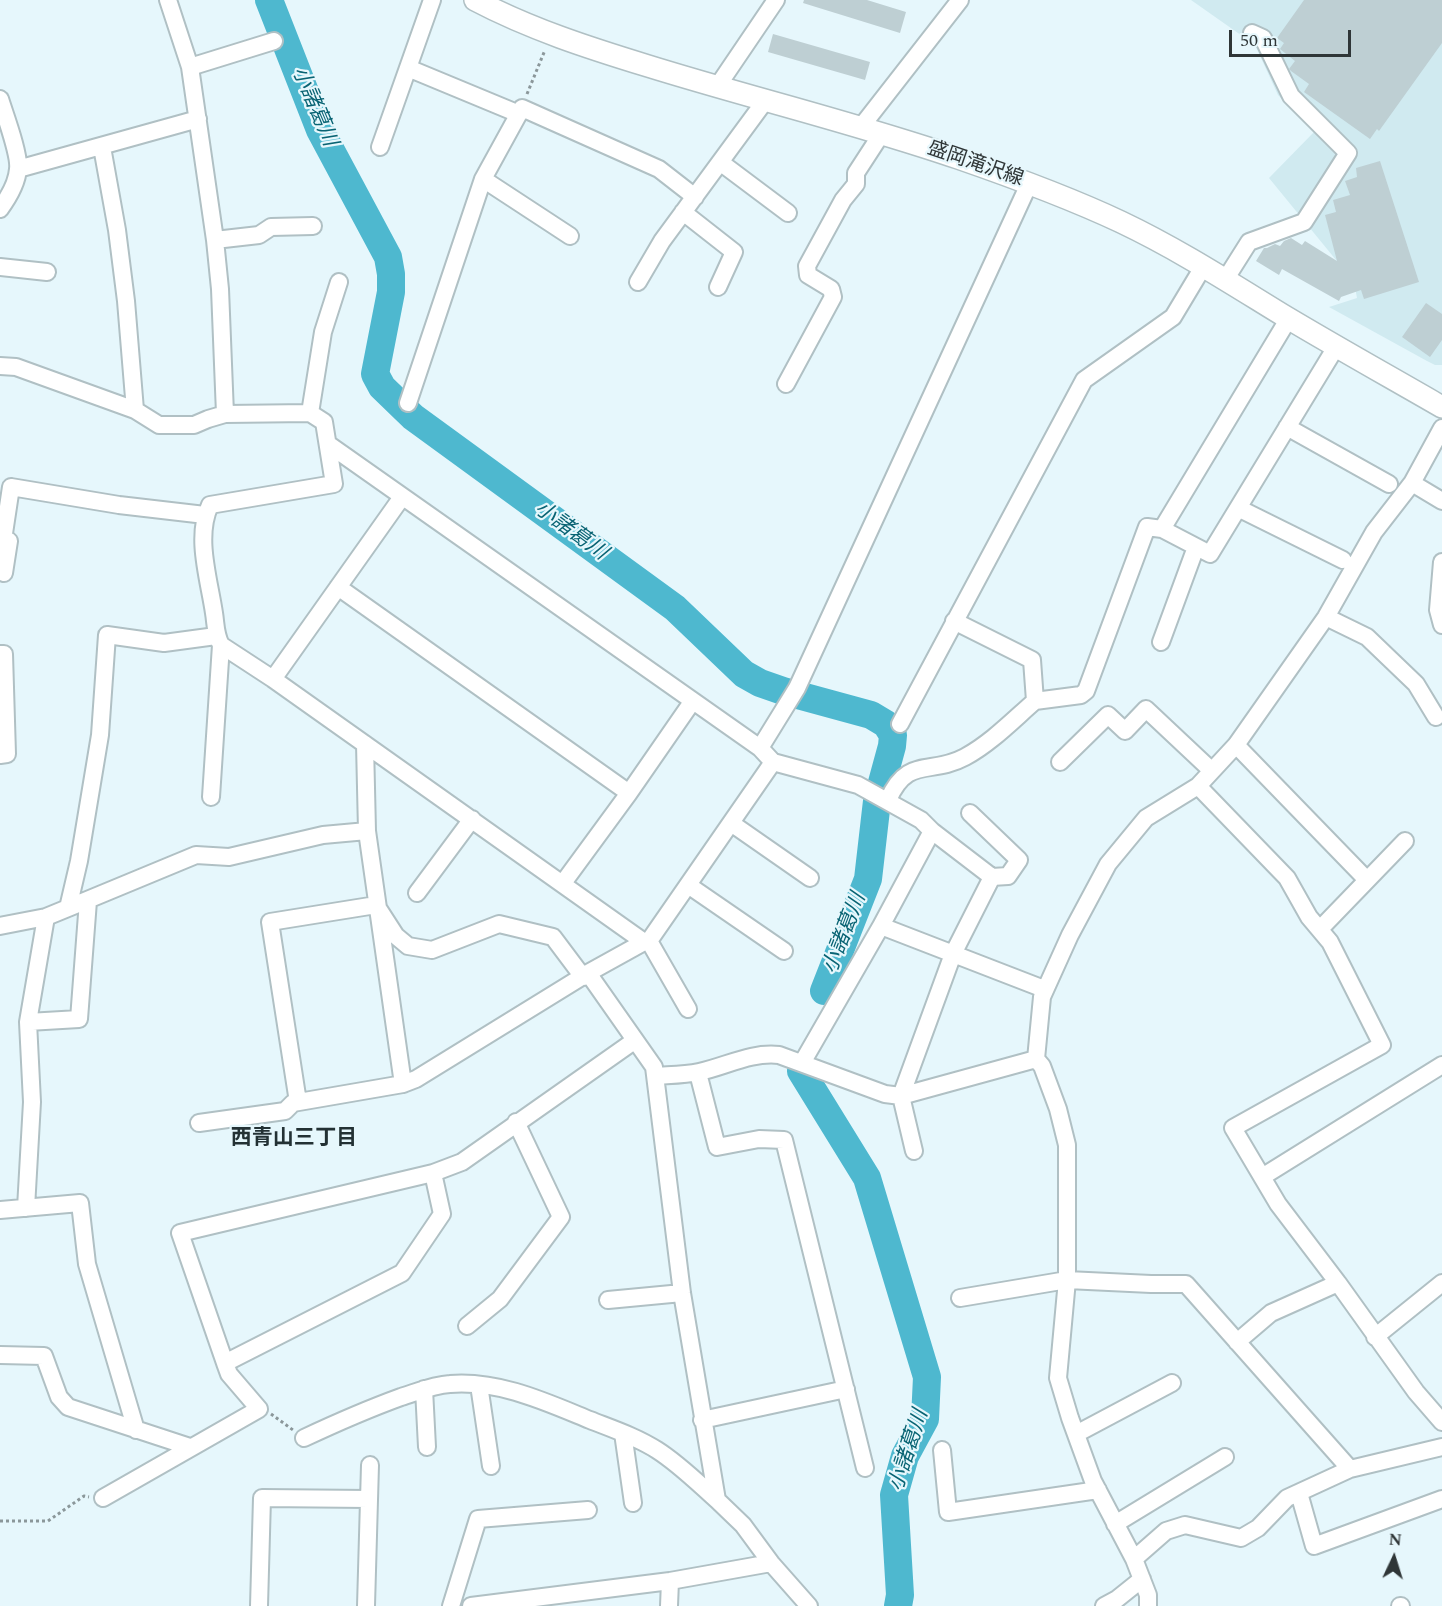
<!DOCTYPE html>
<meta charset="utf-8">
<style>
body{margin:0}
#map{position:relative;width:1442px;height:1606px;overflow:hidden;background:#e6f7fc;font-family:Spectral,serif}
canvas{display:block}
.north{position:absolute;left:1364px;top:1528px;width:60px;height:60px;-webkit-text-stroke:4px #e6f7fc;paint-order:stroke;rotate:4deg;font-size:16px;font-weight:700;line-height:24px;text-align:center;color:#2f3637}
.north::after{content:'';display:block;margin:auto;width:21px;height:27px;background:#2f3637;clip-path:polygon(50% 0,100% 100%,50% 72%,0 100%)}
.scale{position:absolute;left:1229px;top:30px;width:122px;height:27px;box-sizing:border-box;border:3px solid #2f3637;border-top:0;padding-left:8px;font-size:18px;line-height:21px;white-space:nowrap;color:#2f3637;-webkit-text-stroke:4px #e6f7fc;paint-order:stroke}
</style>
<div id="map">
<canvas width="1442" height="1606"></canvas>
<div class="north">N</div>
<div class="scale">50 m</div>
</div>
<script>
const g = document.querySelector('canvas').getContext('2d');
g.lineJoin = 'round';
function paint(path, color) {
  g.fillStyle = color;
  g.fill(path, 'evenodd');
}
function strokePath(path, color, width, dash) {
  g.strokeStyle = color;
  g.lineWidth = width;
  g.lineCap = dash ? 'butt' : 'round';
  g.setLineDash(dash || []);
  g.stroke(path);
}
function drawText(font, color, halo, rows, align = 'center') {
  g.font = font + ' Spectral,"Noto Sans JP",serif';
  g.lineWidth = 4.5;
  g.setLineDash([]);
  g.textBaseline = 'middle';
  g.strokeStyle = halo;
  g.fillStyle = color;
  for (const [text, x, y, turn = 0] of rows) {
    g.save();
    g.translate(x, y);
    g.rotate((+turn || 0) * Math.PI / 180);
    g.textAlign = isNaN(turn) ? turn : align;
    if (halo) g.strokeText(text, 0, 0);
    g.fillText(text, 0, 0);
    g.restore();
  }
}
const built = new Path2D(`
 M1191,0H1442V365H1435L1427,361L1329,307L1357,298L1354,282L1269,178L1314,132L1278,95L1255,45Z`);
const river = new Path2D(`
 M269,0L320,130L388,257L391,274V292L375,374L382,387L413,417L675,608L744,674L760,683L783,691L871,715L886,724L893,735L892,746L877,801L868,879L824,991
 M801,1071L867,1178L927,1377L925,1419L905,1456L894,1495L900,1595L898,1606`);
const building = new Path2D(`
 M804,0H867L906,12L900,33L803,3Z
 M1304,0H1442V43L1379,131L1377,129L1370,139L1304,92L1309,84L1291,71L1289,69L1295,61L1280,49L1284,43L1277,38Z
 M773,34L870,62L865,80L768,52Z
 M1380,161L1419,282L1364,299L1361,290L1341,297L1339,301L1282,269L1279,275L1256,261L1264,248H1267L1275,244L1280,246L1284,241L1291,238L1302,245L1305,241L1337,261L1325,215L1336,212L1333,200L1350,195L1345,181L1357,177L1356,168Z
 M1426,303L1442,314V340L1430,357L1402,337Z`);
const path = new Path2D(`
 M527,94L545,50
 M271,1414L293,1430
 M0,1521H48L84,1496L89,1497`);
const minor = new Path2D(`
 M168,0L190,67L215,240L220,289L225,414
 M190,67L274,41
 M408,68L519,114
 M717,87L776,0
 M0,99C5,115 20,155 18,169C17,183 8,198 0,209
 M861,127L960,0
 M102,147L117,230L126,301L135,410
 M380,147L432,0
 M720,162L788,213
 M18,169L198,119
 M483,179L570,236
 M683,212L734,252L718,287
 M215,240L259,235L271,227L313,226
 M0,267L47,272
 M1225,280L1249,242L1304,222L1348,153L1291,96L1263,38L1252,33
 M638,282L662,241L765,101
 M0,366L16,367L135,410L159,425H194L208,419L225,414L310,413L324,422L334,484L210,505C195,537 209,579 214,613C216,625 215,634 221,645L273,679L644,942
 M786,384L833,297L831,289L808,275L807,266L843,200L856,184V173L882,133
 M408,403L483,179L522,108L659,169L695,197
 M310,413L323,332L339,282
 M1287,427L1389,484
 M328,444L760,748L773,762L649,941L644,942L588,973L654,1067L682,1293L717,1500L743,1525L771,1563L809,1606
 M1412,483L1442,501
 M1238,508L1343,560
 M1162,529L1289,318
 M1442,562L1438,610L1442,625
 M4,573L9,541L3,540L11,487L119,505L205,515
 M338,587L629,793
 M1326,617L1367,637L1416,684L1436,717
 M1161,642L1196,547
 M0,654H4L7,754L0,755
 M273,679L402,497
 M1035,701L1081,695L1086,691L1147,527L1162,529L1210,554L1336,347
 M900,724L1084,380L1173,317L1203,267
 M365,744L367,831L403,1084
 M1236,745L1367,880
 M760,748L797,688L1029,184
 M773,762L858,785L921,820L932,831L881,926L1044,989
 M1060,762L1108,715L1125,731L1146,709L1212,771
 M1198,786L1287,878L1309,917L1330,942L1382,1045L1233,1128L1278,1204L1338,1283L1416,1392L1442,1422
 M211,797L221,645
 M888,800C908,755 930,776 965,757C991,743 1013,720 1035,701L1032,660L954,621
 M731,823L810,878
 M932,831L992,877
 M563,883L629,793L692,702
 M688,885L784,951
 M417,893L472,819
 M68,908L196,855L229,857L323,835L367,831
 M0,926L46,917L68,908L79,861L100,735L107,635L164,643L216,636
 M1320,929L1405,841
 M649,941L688,1009
 M28,1022L79,1019L88,901
 M802,1063L881,926
 M698,1073L717,1147L759,1139L784,1140L865,1468
 M656,1076C670,1075 685,1075 699,1072C727,1066 750,1052 779,1055L885,1094L901,1096L1036,1059
 M298,1102L270,922L376,905L396,936L408,946L432,950L499,924L553,937L583,977
 M199,1123L285,1111L293,1103L403,1084L416,1079L588,973
 M914,1151L901,1096L953,954L992,877L1008,876L1019,860L970,813
 M1262,1177L1442,1065
 M26,1208L32,1102L28,1022L46,917
 M0,1210L80,1203L87,1264L136,1430
 M960,1298L1067,1280L1151,1284H1186L1350,1469
 M608,1300L682,1293
 M467,1326L500,1299L561,1217L516,1122
 M1375,1337L1442,1283
 M1237,1342L1271,1313L1338,1283
 M0,1355L44,1356L59,1397L68,1407L190,1447
 M225,1363L180,1233L433,1173
 M479,1385L491,1466
 M424,1389L427,1447
 M702,1420L846,1389
 M623,1433L633,1503
 M1076,1434L1172,1383
 M304,1438C336,1423 368,1409 401,1397C417,1392 433,1385 450,1384C499,1380 546,1402 590,1420C613,1429 637,1437 657,1450C679,1464 698,1483 717,1500
 M942,1450L948,1512L1098,1490
 M1299,1493L1314,1546L1442,1499
 M103,1498L259,1409L229,1374L225,1363L402,1273L442,1214L433,1173L462,1162L634,1041
 M1115,1524L1225,1457
 M1134,1559L1166,1531L1185,1525L1241,1538L1258,1528L1287,1498L1350,1469L1442,1447
 M259,1606L262,1498L369,1499
 M366,1606L370,1465
 M451,1606L478,1519L588,1510
 M471,1606L670,1581L771,1563
 M669,1606L670,1581
 M1104,1606L1117,1599L1142,1579
 M1148,1606V1595L1134,1559L1093,1481L1070,1418L1058,1378L1067,1280V1145L1058,1109L1042,1066L1036,1059L1042,997L1070,935L1108,864L1146,818L1198,786L1236,745L1326,617L1374,532L1412,483L1442,428
 M1400,1606H1401`);
const major = new Path2D(`
 M475,0C530,29 589,48 648,66C751,98 856,123 958,158C1013,177 1068,197 1121,222C1178,249 1232,284 1286,317C1338,348 1390,377 1442,407`);
const streetNames = [
 ["盛岡滝沢線",975,165,19]
];
const waterNames = [
 ["小諸葛川",313,107,67],
 ["小諸葛川",570,532,36],
 ["小諸葛川",846,934,-69],
 ["小諸葛川",910,1451,-72]
];
const neighbourhoodNames = [
 ["西青山三丁目",294,1140]
];
paint(built, '#d0eaf0');
strokePath(river, '#4eb8cf', 28);
paint(building, '#becfd3');
strokePath(minor, '#b0c0c4', 20);
strokePath(major, '#b0c0c4', 24);
strokePath(path, '#8b979a', 3, [3, 3]);
strokePath(minor, '#fff', 16);
strokePath(major, '#fff', 21);
drawText('20px', '#2f3637', '#e6f7fc', streetNames);
drawText('italic 21px', '#086373', '#e6f7fc', waterNames);
drawText('bold 21px', '#233134', '#e6f7fc', neighbourhoodNames);
</script>
